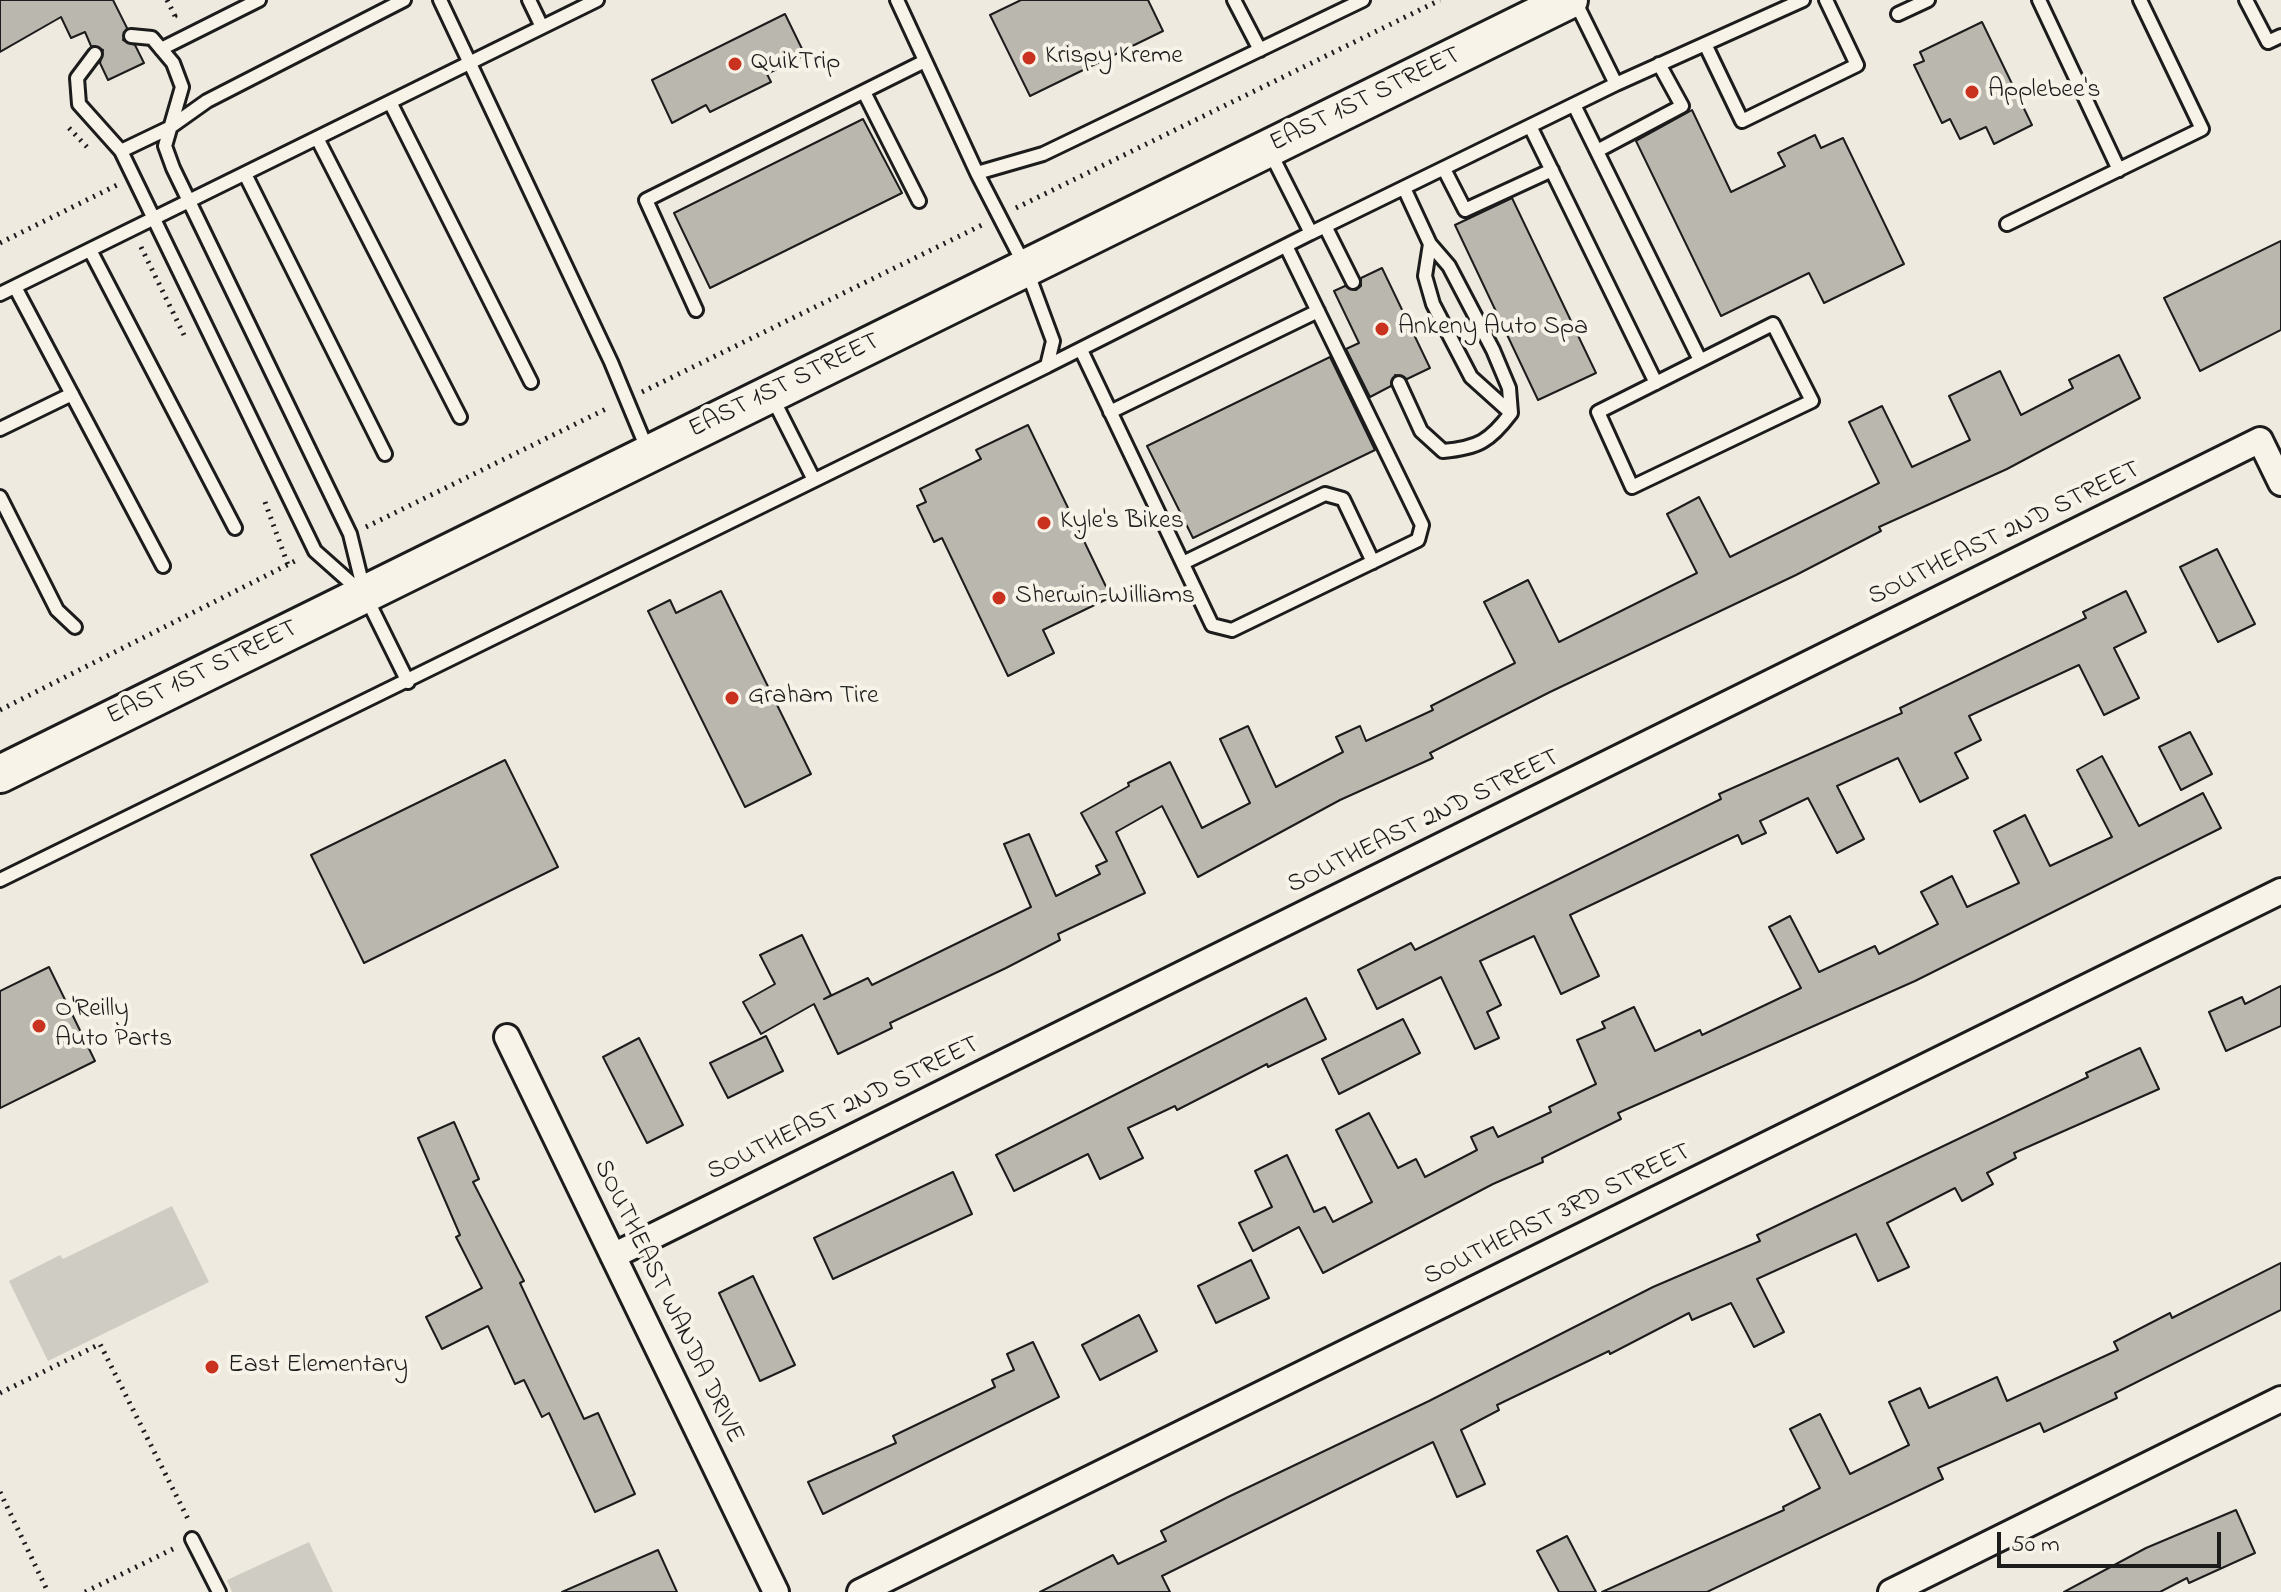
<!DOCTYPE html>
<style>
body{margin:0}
#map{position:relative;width:2281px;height:1592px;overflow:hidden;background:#eeeae0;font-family:"Indie Flower",sans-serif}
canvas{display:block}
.scale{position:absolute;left:1997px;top:1532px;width:224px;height:36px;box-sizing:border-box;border:4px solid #1c1c1c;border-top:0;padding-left:10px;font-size:24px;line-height:28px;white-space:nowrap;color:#1c1c1c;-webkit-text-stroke:6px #f7f3e8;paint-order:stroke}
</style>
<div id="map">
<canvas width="2281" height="1592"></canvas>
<div class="scale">50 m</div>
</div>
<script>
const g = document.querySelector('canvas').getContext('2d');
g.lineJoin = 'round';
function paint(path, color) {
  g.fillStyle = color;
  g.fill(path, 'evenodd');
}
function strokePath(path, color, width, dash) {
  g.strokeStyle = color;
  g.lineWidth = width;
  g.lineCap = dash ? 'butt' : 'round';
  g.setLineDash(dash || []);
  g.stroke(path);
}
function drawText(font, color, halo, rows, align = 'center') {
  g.font = font + ' "Indie Flower",sans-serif';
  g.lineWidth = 8;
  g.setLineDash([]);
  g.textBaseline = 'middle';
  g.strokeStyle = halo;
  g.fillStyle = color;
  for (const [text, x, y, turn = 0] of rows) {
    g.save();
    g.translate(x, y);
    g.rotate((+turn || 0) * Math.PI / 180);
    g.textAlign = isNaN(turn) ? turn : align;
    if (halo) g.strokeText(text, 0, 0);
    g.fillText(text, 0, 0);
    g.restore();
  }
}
const green = new Path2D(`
 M172,1206L209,1282L48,1361L9,1281L60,1255L63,1259Z
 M309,1542L333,1592H232L227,1580Z`);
const building = new Path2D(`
 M0,0H113L127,28L123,40L135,45L144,63L108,80L100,63L103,50L91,46L85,32L71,38L61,17L0,52Z
 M1021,0H1148L1163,31L1030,96L990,15Z
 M785,14L805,55L767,74L771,82L710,112L706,105L672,123L652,80Z
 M1982,22L2032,125L1994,144L1986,127L1960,139L1950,119L1942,123L1914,65L1924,61L1920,52Z
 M1692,110L1731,192L1785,166L1778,153L1815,135L1821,148L1843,138L1904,264L1824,303L1809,273L1721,316L1636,141Z
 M863,119L902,193L710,288L674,213Z
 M1512,198L1596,373L1538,400L1455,225Z
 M2281,241V330L2200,371L2164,298Z
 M1382,268L1430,368L1407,379L1395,375L1391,386L1370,397L1346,349L1359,343L1334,291L1345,286L1356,290L1361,286V278Z
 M2119,355L2140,398L2007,469L1879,527L1881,531L1796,575L1550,692L1430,753L1433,758L1340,800L1198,877L1162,806L1116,832L1145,893L1058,934L1060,940L1006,968L890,1023L892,1028L838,1054L814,1004L761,1034L743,1002L775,984L760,955L802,935L831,995L824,999L868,978L872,985L1031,907L1004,844L1029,834L1056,896L1100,874L1096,866L1107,861L1081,813L1129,786L1128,783L1170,762L1202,828L1250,803L1220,739L1248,726L1276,787L1343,752L1336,737L1360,726L1366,741L1433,710L1431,706L1515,663L1484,602L1528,580L1559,642L1697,573L1667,514L1699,497L1730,557L1879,483L1849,422L1882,406L1912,467L1970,440L1949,396L2000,371L2021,415L2073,388L2069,380Z
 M1330,357L1375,450L1193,538L1147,446Z
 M1028,425L1111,597L1043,630L1054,653L1008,676L942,538L934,542L917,506L926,502L920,489L981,459L976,450Z
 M2217,549L2255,624L2218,642L2180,567Z
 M721,591L811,774L745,807L648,611L670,600L676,613Z
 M2126,591L2146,632L2114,648L2139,698L2104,715L2079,665L1969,716L1981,740L1955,753L1968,778L1920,802L1898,758L1837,786L1864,839L1837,853L1808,798L1760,821L1766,833L1742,844L1738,835L1570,915L1599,976L1561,994L1534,936L1480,961L1501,1005L1487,1012L1499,1038L1475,1049L1441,977L1377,1009L1358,970L1411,943L1415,950L1721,799L1719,794L1902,713L1900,708L2086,618L2083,612Z
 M2190,732L2212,774L2181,790L2159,747Z
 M2102,756L2139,826L2203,793L2221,828L1915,981L1618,1113L1621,1119L1542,1158L1543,1162L1493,1184L1323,1273L1299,1227L1253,1251L1239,1223L1272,1207L1255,1171L1287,1155L1314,1212L1325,1207L1333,1222L1372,1202L1336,1130L1369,1113L1398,1168L1416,1159L1425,1177L1477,1150L1471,1137L1493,1127L1498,1137L1551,1112L1549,1107L1596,1084L1577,1040L1605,1028L1602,1022L1634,1007L1655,1051L1700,1030L1702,1035L1801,988L1769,927L1790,916L1819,972L1875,946L1879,954L1938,924L1921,892L1952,876L1967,907L2019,883L1994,831L2025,815L2050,866L2112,837L2077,770Z
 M505,760L558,867L364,963L311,855Z
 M49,967L95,1061L0,1108V991Z
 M2281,986V1026L2226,1051L2209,1012L2242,997L2245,1004Z
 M1306,998L1326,1039L1268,1067L1267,1064L1177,1110L1175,1106L1128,1128L1143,1158L1100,1179L1088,1154L1014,1191L996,1155Z
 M1403,1019L1420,1053L1339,1094L1322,1059Z
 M766,1036L783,1071L728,1098L710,1063Z
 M639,1038L683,1125L647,1143L603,1057Z
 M2140,1048L2159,1089L2014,1153L2016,1158L1987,1173L1993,1184L1962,1201L1955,1188L1887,1223L1909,1267L1878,1281L1856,1234L1757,1279L1784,1332L1754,1347L1731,1303L1692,1320L1689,1313L1610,1354L1609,1351L1497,1405L1499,1410L1461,1430L1485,1484L1457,1497L1433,1442L1162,1576L1170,1592H1040L1113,1555L1118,1564L1166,1541L1161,1531L1228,1497L1429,1401L1653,1287L1760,1241L1757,1235L2088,1077L2086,1073Z
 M454,1122L479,1179L473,1182L524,1281L520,1283L584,1419L598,1413L635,1494L595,1512L549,1413L542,1417L524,1380L515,1384L488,1326L442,1349L426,1317L482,1288L456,1237L460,1235L418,1138Z
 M953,1172L972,1214L833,1279L814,1238Z
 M1251,1260L1269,1298L1216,1323L1198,1286Z
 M2281,1263V1310L2115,1393L2117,1398L2044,1432L2040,1423L1938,1468L1943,1479L1707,1592H1602L1784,1510L1783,1507L1820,1488L1790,1429L1820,1414L1850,1474L1909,1445L1889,1402L1920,1388L1929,1408L1997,1377L2007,1401L2118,1350L2114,1342L2170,1313L2172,1318Z
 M753,1276L795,1365L760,1381L719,1293Z
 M1139,1315L1157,1351L1100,1380L1082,1345Z
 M1033,1342L1059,1397L823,1514L808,1482L896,1443L893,1436L995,1387L992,1380L1014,1370L1007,1354Z
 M2236,1510L2255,1553L2189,1583L2187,1578L2160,1592H2064L2146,1548Z
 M1567,1536L1596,1592H1559L1537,1551Z
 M658,1550L677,1592H562Z`);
const path = new Path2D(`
 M167,0L175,16L171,18
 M69,128L87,147
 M1016,208L1440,0
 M0,243L117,185
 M141,247L184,335
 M642,392L982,225
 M265,502L288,565
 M366,527L608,408
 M0,710L299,559
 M0,1393L100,1344L188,1519
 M0,1492L48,1592
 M85,1592L177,1547`);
const lane = new Path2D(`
 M440,0L611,362L648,451
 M529,0L542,27
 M1234,0L1260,50
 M2039,0L2119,170
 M2246,0L2268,42L2281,36
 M1575,1L1616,84
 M1898,14L1928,0
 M131,36L152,38L173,63L182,87L165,146L173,168L350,534L365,595L408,682
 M1705,44L1742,121L1857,65L1826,0
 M161,49L259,0
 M95,54L77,78L79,104L121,151L315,551L360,591
 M864,92L919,201
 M390,102L531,382
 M1574,105L1700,360
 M1530,126L1656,383
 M317,138L460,417
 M1269,150L1311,233L1616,84L1803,0
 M121,151L169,128L207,101L404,0
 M1597,151L1682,106L1659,64
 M1444,169L1465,210L1552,170
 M977,173L1043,154L1363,0
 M245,174L385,454
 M2007,224L2202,129L2140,0
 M1325,226L1353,282
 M1430,244L1425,276L1433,304L1471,377L1511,413
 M90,250L235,528
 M15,287L163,566
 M0,294L597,0
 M696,310L646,200L925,61
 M1773,324L1812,401L1632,487L1598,412Z
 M1081,350L1212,625L1232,630L1418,540L1422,525L1287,248
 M1047,366L1311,233
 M1399,383L1421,431L1443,451C1478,448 1490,441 1511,413L1509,388L1493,350L1449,266L1430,244L1404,188
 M772,397L814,480
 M1110,412L1318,311
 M0,429L72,394
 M0,497L57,610L75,627
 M1183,563L1325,494L1343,499L1373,562
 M0,880L1047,366L1053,341L1026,268L977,173L897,0
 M192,1539L219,1592`);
const street = new Path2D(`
 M507,1037L776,1592
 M613,1256L2260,440L2281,483
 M860,1592L2281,891
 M1891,1592L2281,1399`);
const secondary = new Path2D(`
 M0,774L1569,0`);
const markers = [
 [1029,58,8,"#c8321e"],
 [735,64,8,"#c8321e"],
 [1972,92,8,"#c8321e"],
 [1382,329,8,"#c8321e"],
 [1044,523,8,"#c8321e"],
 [999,598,8,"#c8321e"],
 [732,698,8,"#c8321e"],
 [39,1026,8,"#c8321e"],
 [212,1367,8,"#c8321e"]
];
const poiNames = [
 ["Krispy Kreme",1045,58],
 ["QuikTrip",751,64],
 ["Applebee's",1988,92],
 ["Ankeny Auto Spa",1398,329],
 ["Kyle's Bikes",1060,523],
 ["Sherwin-Williams",1015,598],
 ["Graham Tire",748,698],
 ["O'Reilly",55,1011],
 ["Auto Parts",55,1041],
 ["East Elementary",228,1367]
];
const streetNames = [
 ["EAST 1ST STREET",1366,101,-26],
 ["EAST 1ST STREET",785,387,-26],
 ["SOUTHEAST 2ND STREET",2005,535,-26],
 ["EAST 1ST STREET",203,674,-26],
 ["SOUTHEAST 2ND STREET",1424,823,-26],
 ["SOUTHEAST 2ND STREET",844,1110,-26],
 ["SOUTHEAST 3RD STREET",1558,1216,-26],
 ["SOUTHEAST WANDA DRIVE",667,1302,64]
];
paint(green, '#cfccc3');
paint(building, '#bab7af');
strokePath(building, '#1c1c1c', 2);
strokePath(lane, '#1c1c1c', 18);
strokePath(street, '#1c1c1c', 30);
strokePath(secondary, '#1c1c1c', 42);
strokePath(path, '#1c1c1c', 5, [2, 6]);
strokePath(lane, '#f7f3e8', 12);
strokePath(street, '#f7f3e8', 24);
strokePath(secondary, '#f7f3e8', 36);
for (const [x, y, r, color] of markers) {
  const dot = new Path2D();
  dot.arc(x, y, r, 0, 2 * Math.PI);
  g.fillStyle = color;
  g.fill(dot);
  strokePath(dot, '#f7f3e8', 3);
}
drawText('26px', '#1c1c1c', '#f7f3e8', poiNames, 'left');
drawText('26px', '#1c1c1c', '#f7f3e8', streetNames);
</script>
